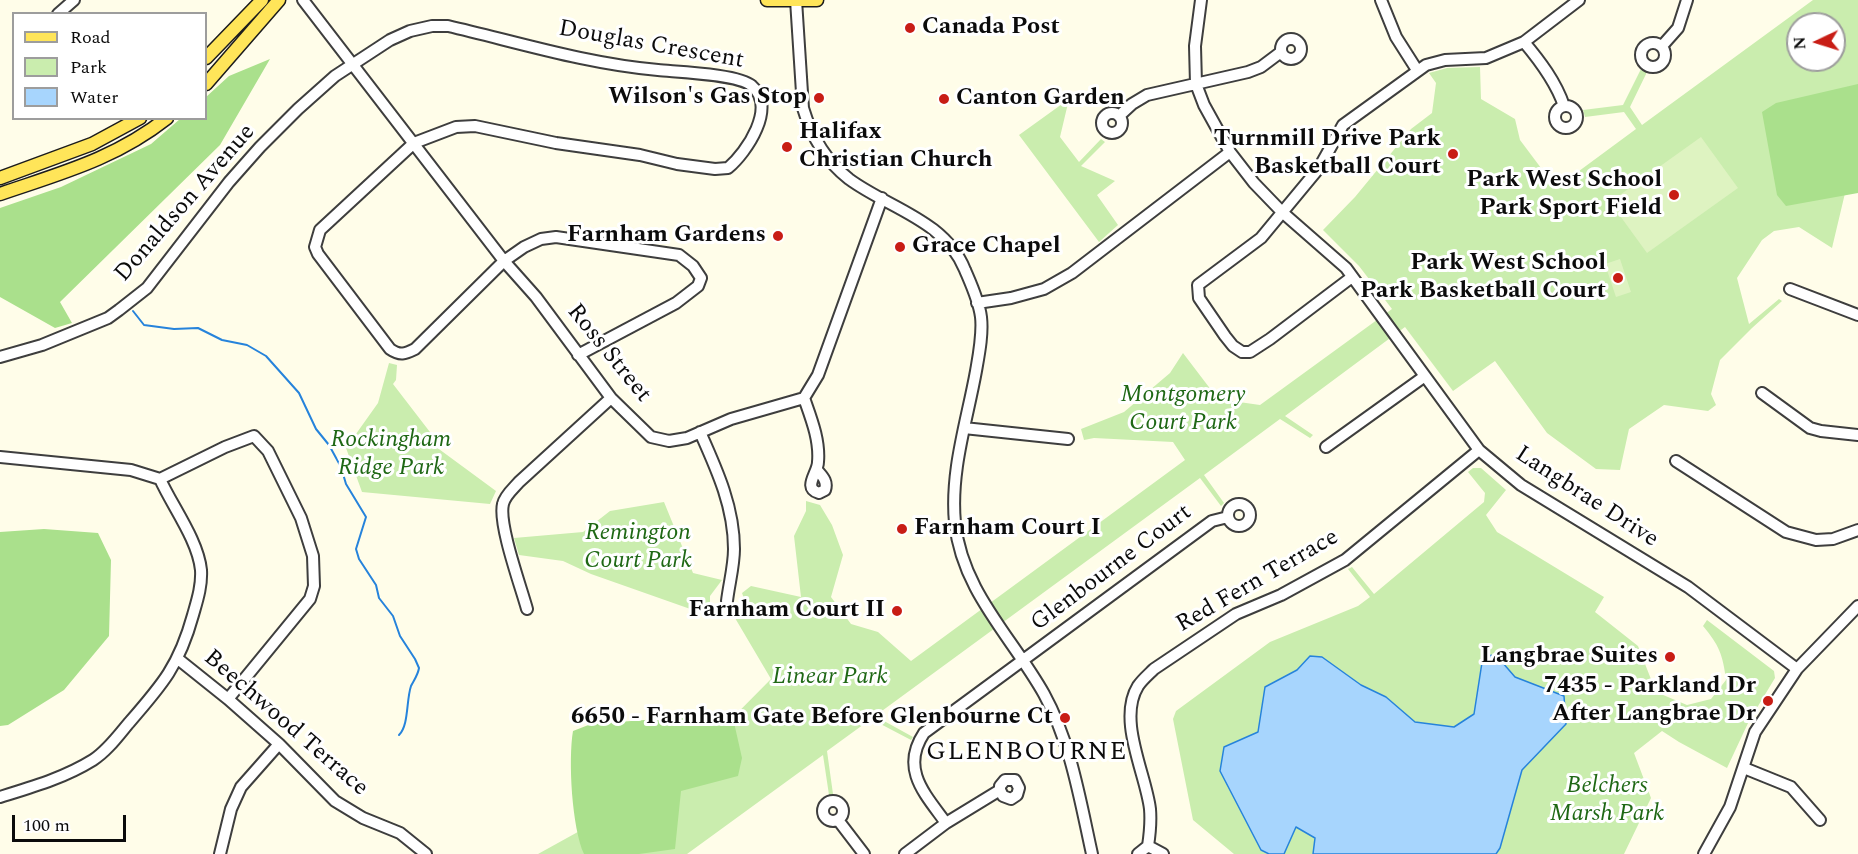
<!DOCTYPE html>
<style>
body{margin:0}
#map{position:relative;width:1858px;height:854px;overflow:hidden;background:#fffde9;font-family:Spectral,serif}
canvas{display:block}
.legend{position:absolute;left:12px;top:12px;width:195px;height:108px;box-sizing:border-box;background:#fff;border:2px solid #9d9d9d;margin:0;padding:8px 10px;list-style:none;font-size:18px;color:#0b0b0b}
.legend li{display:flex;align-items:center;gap:12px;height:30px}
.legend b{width:30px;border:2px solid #9d9d9d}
.north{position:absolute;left:1786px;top:12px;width:60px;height:60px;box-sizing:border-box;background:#fff;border:2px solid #9d9d9d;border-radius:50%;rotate:266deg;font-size:16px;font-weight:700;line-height:24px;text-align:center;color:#0b0b0b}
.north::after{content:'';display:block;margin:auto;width:21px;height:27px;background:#c81d15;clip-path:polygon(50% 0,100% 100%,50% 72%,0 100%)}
.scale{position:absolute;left:12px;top:815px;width:114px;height:27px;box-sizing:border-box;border:3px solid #0b0b0b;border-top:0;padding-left:8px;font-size:18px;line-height:21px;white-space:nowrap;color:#0b0b0b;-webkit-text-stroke:4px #fff;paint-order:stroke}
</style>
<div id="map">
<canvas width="1858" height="854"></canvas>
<ul class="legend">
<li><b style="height:8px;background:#ffe559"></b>Road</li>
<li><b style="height:16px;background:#caedae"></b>Park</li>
<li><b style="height:16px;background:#a7d5fd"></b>Water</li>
</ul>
<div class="north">N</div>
<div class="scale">100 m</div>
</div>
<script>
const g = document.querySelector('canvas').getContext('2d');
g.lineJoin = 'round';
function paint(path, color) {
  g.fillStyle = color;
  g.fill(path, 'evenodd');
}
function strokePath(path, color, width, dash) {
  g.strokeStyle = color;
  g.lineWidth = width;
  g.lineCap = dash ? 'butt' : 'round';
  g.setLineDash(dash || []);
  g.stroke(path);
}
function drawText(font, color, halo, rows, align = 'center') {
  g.font = font + ' Spectral,serif';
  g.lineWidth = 6;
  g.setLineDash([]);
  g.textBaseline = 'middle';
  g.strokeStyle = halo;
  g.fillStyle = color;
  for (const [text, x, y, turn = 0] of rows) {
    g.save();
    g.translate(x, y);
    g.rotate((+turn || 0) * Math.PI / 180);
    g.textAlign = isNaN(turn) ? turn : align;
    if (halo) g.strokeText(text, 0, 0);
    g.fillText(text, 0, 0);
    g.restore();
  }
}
const green = new Path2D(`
 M1813,0H1858V183L1846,189L1832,248L1799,227L1774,231L1762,240L1737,278L1749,324L1779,299L1782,301L1752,328L1720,360L1711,394L1716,405L1708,411L1664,405L1629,429L1620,470L1596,469L1547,433L1495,361L1453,391L1405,327L1285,416L1313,435L1310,438L1280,419L1204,475L1224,503L1221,506L1200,478L875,716L913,737L911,740L871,719L827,751L833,794L829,795L823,755L687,854H538L670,781L771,679L735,618C744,611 746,602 742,593L751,586L801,597L794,536L806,511V501L820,505L832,525L843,555L831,597L851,624L878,632L911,661L1185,460L1173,442L1094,438L1084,440L1081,429L1124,412L1170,373L1183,353L1218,399L1260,405L1392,309L1359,266L1323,230L1355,197L1411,129L1432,113L1436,83L1429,73L1447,68L1480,67L1481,99L1515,119L1520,140L1556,188L1636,129L1624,112L1585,117L1583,110L1623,105L1641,69L1647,72L1630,107L1642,125ZM1798,24H1834V60H1798Z
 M1069,99L1060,137L1079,162L1101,139L1105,142L1081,166L1115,181L1097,195L1118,225L1099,242L1019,135Z
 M389,363L397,365L396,380L393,384L433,436L428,441L496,491L490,504L362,492L346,448L378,403Z
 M1473,468H1481L1506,490L1486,515L1497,532L1604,597L1595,612L1638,646L1656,692L1687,705L1711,699L1726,680C1723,655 1719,645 1703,626L1707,620L1774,671L1775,678L1749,721L1727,768L1679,742L1662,731L1634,753L1651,798L1624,854H1496L1500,848L1522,770L1566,724L1564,696L1515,677L1495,655L1483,656L1474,714L1454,727L1415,722L1386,697L1361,685L1322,657L1310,656L1297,670L1265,687L1258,732L1224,747L1261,850L1269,854H1234L1193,820L1173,719L1176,711L1270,642L1358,606L1370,597L1348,569L1352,567L1374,594L1484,502L1485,493L1468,472Z
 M664,502L693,573L722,580L710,596V607L696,611L591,574L563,561L519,555L514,538L583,532L610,511Z
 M1296,827L1315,838L1313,854H1284Z`);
const forest = new Path2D(`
 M270,59L220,145L60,302L72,323L55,328L0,297V208L61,187L151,144L180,119L206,118V97L229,76Z
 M1858,84V193L1786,206L1777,195L1762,112L1776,103Z
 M44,529L98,533L111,560L109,636L64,690L8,725L0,726V532Z
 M713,714L733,718L742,758L738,776L681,791L675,849L639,854H584C572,828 568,760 573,731L591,724L685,717L710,723Z`);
const pitch = new Path2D(`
 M1701,137L1738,188L1647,253L1610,202Z
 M1620,259L1631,292L1616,297L1605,264Z`);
const water = new Path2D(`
 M1496,655L1515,677L1564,696L1566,724L1522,770L1500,848L1496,854H1313L1315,838L1296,827L1284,854H1269L1261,850L1220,771L1224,747L1258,732L1265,687L1297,670L1310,656L1322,657L1361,685L1386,697L1415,722L1454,727L1474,714L1483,656Z`);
const stream = new Path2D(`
 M133,311L144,325L174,329L198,328L222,340L247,345L266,356L299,393L316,429L329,445L341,467L346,484L366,517L356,549L359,559L376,585L379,598L393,616L400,636L415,659L419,668C418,675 414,680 411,686C406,701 409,725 399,735`);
const minor = new Path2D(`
 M303,0L504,261L536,297L611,398L651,437L669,441L687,438L731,419L804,398L818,375L882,198
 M796,0L803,108C811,135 826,161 849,179C888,208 945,220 965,270C971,284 979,301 981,317C983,334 979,354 976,371C967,421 950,471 955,523C962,591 1012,637 1044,694C1071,743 1080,800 1092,854
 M1201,0L1195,46L1196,84L1204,105L1230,152L1254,183L1282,212L1346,268L1479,450L1521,485L1688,587L1797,669
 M1381,0L1396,37L1417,70
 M58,14L74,0
 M1281 49a10 10 0 1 1 20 0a10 10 0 1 1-20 0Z
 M1524,42C1540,61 1556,82 1564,106
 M1641 55a12 12 0 1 1 24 0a12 12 0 1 1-24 0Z
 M1662,46L1678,28L1687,0
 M1555 117a11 11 0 1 1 22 0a11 11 0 1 1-22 0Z
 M1102 123a10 10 0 1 1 20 0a10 10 0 1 1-20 0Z
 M1119,116L1132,104L1147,95L1248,72L1261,67L1281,52
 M1352,277L1270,339L1250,352H1242L1233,346L1225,336L1199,298L1198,285L1261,238L1319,168L1343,125L1426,65L1445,60L1486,58L1524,42L1579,0
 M1790,289L1858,315
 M977,303L1011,298L1044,289L1072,273L1230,152
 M0,357L42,345L108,318L119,310L147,288L229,182L260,147L298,109L335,76L390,40L410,31L432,26H448C517,42 587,64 658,70C678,72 739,74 752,86C777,107 747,152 728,168L715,169L677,164L640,155L556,143L475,126L456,127L414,143L320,230L315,247L318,254L390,349C400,356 405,354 415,349L504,261L524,247L541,239L556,237L679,255L693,266L701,278L698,286L676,303L578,355
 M1762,393L1810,428L1821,431L1858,435
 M804,398C811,418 820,440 818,462C818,473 802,488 819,493L825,490C828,481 822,476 817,470
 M964,428L1068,439
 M700,432C717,470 734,507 734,549C734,566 729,584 727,601
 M1326,447L1425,376
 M0,457L131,470L160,479C172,506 198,540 201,570C202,586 197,601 193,615C179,666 162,685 128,724C118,736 107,751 93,760C64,778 32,787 0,797
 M1676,461L1786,532L1816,540L1833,539L1858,530
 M160,479L225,447L254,436L268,451L301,518L313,556L314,586L310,599L228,699
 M1228 515a11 11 0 1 1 22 0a11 11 0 1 1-22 0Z
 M527,609C521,587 498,524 503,504C505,495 514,488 519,482L611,398
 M178,659L228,699L279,744L335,801L363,818L400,833L426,854
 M1744,768L1791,787L1820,820
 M823 811a10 10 0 1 1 20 0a10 10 0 1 1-20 0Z
 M838,820L864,854
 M946,823C925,794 900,769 924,733L1212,521L1228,517
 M1148,846L1163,854
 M220,854L231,809L241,787L279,744
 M905,854L946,823L1000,790V786L1005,780H1015L1019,788L1017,795L1011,799L1003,796L1000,790
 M1138,854L1148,846C1150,833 1151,821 1150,809C1146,774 1117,720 1138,686C1142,680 1148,675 1154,669L1236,614L1281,595L1345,560L1479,450
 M1704,854L1730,807L1755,732L1797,669L1858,606`);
const major = new Path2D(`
 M767,0H817
 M206,58L262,0
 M206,84L279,0
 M0,178L92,144L140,118
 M0,194C61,173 115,159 167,118`);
const markers = [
 [910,28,6,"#c81d15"],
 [819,98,6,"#c81d15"],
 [944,99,6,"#c81d15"],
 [787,147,6,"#c81d15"],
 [1453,154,6,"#c81d15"],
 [1674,195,6,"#c81d15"],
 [778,236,6,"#c81d15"],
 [900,247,6,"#c81d15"],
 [1618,278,6,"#c81d15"],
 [902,529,6,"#c81d15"],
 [897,611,6,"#c81d15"],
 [1670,657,6,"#c81d15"],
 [1768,701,6,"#c81d15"],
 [1065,718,6,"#c81d15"]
];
const poiNames = [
 ["Canada Post",922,28,"left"],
 ["Wilson's Gas Stop",807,98],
 ["Canton Garden",956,99,"left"],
 ["Halifax",799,133,"left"],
 ["Christian Church",799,161,"left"],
 ["Turnmill Drive Park",1441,140],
 ["Basketball Court",1441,168],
 ["Park West School",1662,181],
 ["Park Sport Field",1662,209],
 ["Farnham Gardens",766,236],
 ["Grace Chapel",912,247,"left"],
 ["Park West School",1606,264],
 ["Park Basketball Court",1606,292],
 ["Farnham Court I",914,529,"left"],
 ["Farnham Court II",885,611],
 ["Langbrae Suites",1658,657],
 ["7435 - Parkland Dr",1756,687],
 ["After Langbrae Dr",1756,715],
 ["6650 - Farnham Gate Before Glenbourne Ct",1053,718]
];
const streetNames = [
 ["Douglas Crescent",651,46,10],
 ["Donaldson Avenue",186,204,-49],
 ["Ross Street",608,354,51],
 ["Langbrae Drive",1586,498,33],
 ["Glenbourne Court",1112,569,-37],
 ["Red Fern Terrace",1258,582,-30],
 ["Beechwood Terrace",285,724,41]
];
const parkNames = [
 ["Montgomery",1183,396],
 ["Court Park",1183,424],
 ["Rockingham",391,441],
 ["Ridge Park",391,469],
 ["Remington",638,534],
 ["Court Park",638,562],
 ["Linear Park",830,678],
 ["Belchers",1607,787],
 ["Marsh Park",1607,815]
];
const neighbourhoodNames = [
 ["GLENBOURNE",1027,754]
];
paint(green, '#caedae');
paint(forest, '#aae08c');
paint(pitch, '#def3c1');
paint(water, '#a7d5fd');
strokePath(water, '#2683db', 1.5);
strokePath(stream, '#2683db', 2);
strokePath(minor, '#3e3e3e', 14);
strokePath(major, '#1c1c1c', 15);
strokePath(minor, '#fff', 10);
strokePath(major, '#ffe559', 12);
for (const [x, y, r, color] of markers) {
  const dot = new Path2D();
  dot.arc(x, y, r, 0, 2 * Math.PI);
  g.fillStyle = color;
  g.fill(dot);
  strokePath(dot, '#fff', 2);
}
drawText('bold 24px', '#0b0b0b', '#fff', poiNames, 'right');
drawText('24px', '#0b0b0b', '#fff', streetNames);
drawText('italic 24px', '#1f6815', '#fff', parkNames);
g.letterSpacing = '1.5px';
drawText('26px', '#0b0b0b', '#fff', neighbourhoodNames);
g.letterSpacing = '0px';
</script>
